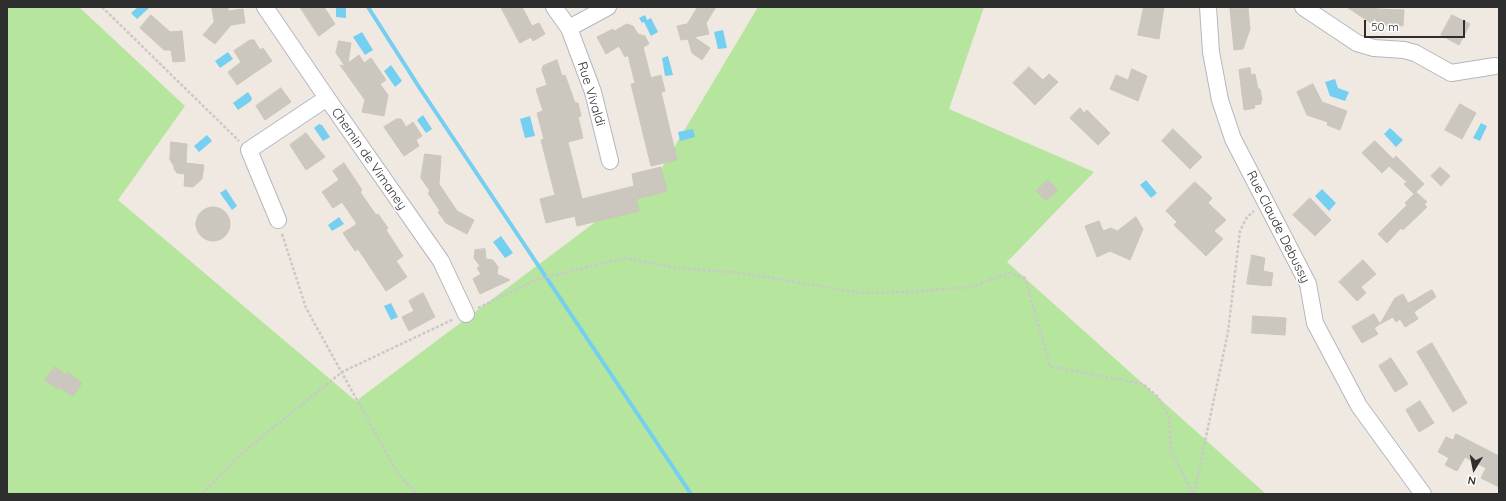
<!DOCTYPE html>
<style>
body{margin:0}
#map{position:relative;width:1506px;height:501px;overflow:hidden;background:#efe9e1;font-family:Quicksand,sans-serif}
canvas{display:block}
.frame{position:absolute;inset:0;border:8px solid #2e2e2e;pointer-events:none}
.north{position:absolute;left:1454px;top:449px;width:40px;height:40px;-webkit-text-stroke:3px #fff;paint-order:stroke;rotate:190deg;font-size:11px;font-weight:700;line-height:16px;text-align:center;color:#2e2e2e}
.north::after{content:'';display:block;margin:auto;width:14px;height:18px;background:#2e2e2e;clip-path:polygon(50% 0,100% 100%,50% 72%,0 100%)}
.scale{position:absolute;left:1364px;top:20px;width:101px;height:18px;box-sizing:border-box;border:2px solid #2e2e2e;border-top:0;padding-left:5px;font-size:12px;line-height:14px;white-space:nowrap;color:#2e2e2e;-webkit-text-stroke:3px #fff;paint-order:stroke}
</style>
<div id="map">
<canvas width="1506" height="501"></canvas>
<div class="frame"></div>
<div class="north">N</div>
<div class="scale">50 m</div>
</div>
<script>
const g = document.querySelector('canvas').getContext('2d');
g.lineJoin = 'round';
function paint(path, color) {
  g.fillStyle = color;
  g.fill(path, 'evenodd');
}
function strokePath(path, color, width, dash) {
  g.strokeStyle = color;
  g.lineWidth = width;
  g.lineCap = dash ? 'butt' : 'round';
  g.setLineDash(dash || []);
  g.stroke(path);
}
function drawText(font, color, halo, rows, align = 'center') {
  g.font = font + ' Quicksand,sans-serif';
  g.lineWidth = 3.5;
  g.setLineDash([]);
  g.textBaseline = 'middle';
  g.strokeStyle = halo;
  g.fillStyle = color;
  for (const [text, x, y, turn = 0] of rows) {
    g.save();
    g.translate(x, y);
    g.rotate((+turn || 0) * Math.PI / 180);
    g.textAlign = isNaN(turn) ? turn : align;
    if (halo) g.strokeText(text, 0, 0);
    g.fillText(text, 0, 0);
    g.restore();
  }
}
const green = new Path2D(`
 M7,7H79L185,106L118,200L356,401L657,176L758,7H984L949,109L1094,172L1007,262L1266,494H7Z`);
const water = new Path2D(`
 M138,7L149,8L137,19L131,13Z
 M336,7H346V18L336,17Z
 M645,15L647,20L651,18L658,32L651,36L644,22L642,23L639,18Z
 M723,30L727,48L718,49L714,32Z
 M362,32L373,50L365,55L353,37Z
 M228,52L233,59L220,68L215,61Z
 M668,56L673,75L665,76L662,58Z
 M391,65L402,81L395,87L384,71Z
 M1335,79L1338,88L1349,92L1345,101L1330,96L1325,82Z
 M248,92L252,98L251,101L238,110L233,103Z
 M423,115L432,129L426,133L417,120Z
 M530,116L535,136L525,138L520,119Z
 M1481,123L1487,126L1480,141L1473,138Z
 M319,124L322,125L330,137L323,141L314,128Z
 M1390,128L1403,140L1396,147L1384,134Z
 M693,129L695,137L680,141L678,132Z
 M207,135L212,141L199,152L194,146Z
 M1146,180L1157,193L1151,198L1140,185Z
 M226,189L237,206L232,210L220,193Z
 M1322,189L1336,203L1329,211L1315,196Z
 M339,217L344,224L332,231L328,225Z
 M501,236L513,253L505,258L493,242Z
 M391,303L398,317L391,320L384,306Z`);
const stream = new Path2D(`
 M368,7L419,87L691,494`);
const building = new Path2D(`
 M212,7H228V11L243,9L245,23L231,25L215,44L203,35L214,22Z
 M300,7H324L335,24L319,36Z
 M501,7H522L532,26L539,23L545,34L533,41L531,37L520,43Z
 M698,7H716L706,23L709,34L694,37L710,48L702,60L692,53L688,39L681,40L677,26L687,24Z
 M1144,7H1164L1159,39L1138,35Z
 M1347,7H1374L1378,9L1404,10L1403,26L1373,24Z
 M1248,8L1250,29L1243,49L1234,50L1230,9Z
 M151,15L170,32L182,31L185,61L173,62L171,50H164L140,28Z
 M1452,15L1470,24L1459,45L1441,35Z
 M627,24L633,26L638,34L645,36L649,44L643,47L651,78L661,75L665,91L661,92L677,160L651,166L631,84L635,83L628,55L625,57L619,46L606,54L597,37L613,29L614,31Z
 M250,40H254L260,50L263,48L272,61L237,85L228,72L241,62L234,51Z
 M339,41L351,43L348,63L359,55L364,63L371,58L386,80L380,84L388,95L384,116L362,112L365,100L340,65L345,66L336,53Z
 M557,60L562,76L565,75L575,103H578L581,116L578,117L583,138L568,142L582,199L634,186L632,174L661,167L667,191L636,199L639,211L577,226L575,216L546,223L540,199L555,195L541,140L544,139L537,113L543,111L536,89L547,85L542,70L543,66Z
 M1029,67L1043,80L1049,74L1058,82L1035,105L1013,83Z
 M1250,68L1251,75L1255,74L1258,89H1260L1262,100H1261V104L1254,105L1255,108L1244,110L1239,70Z
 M1132,69L1147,76L1138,101L1110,89L1116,75L1128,80Z
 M1313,84L1322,102L1347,111L1340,130L1327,125L1328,122L1307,115L1297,92Z
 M281,88L291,102L265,120L256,106Z
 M1460,104L1476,113L1462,139L1445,130Z
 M1080,108L1084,113L1087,110L1110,133L1098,145L1070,118Z
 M397,119H401L406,127L413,122L422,136L416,140L419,146L404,156L384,127Z
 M1173,129L1202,157L1190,169L1162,141Z
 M306,133L325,157L306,170L290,145Z
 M1375,141L1393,159L1396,156L1424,184L1416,192L1427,202L1424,204L1427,207L1403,230L1401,228L1387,243L1378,234L1407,205L1405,203L1414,194L1404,184L1407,182L1389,166L1382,173L1362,153Z
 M171,142L187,144L186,163L204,165L202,179L193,187L184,186L185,174L177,173L174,169V166L170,160Z
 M425,154L441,156L439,184L457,211L474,220L467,234L446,223L438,212L440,211L428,193L430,191L421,178Z
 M344,163L362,190L360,192L376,215L378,214L388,228L386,230L403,256L396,261L407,277L386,291L358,249L355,251L343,233L357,224L342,202L333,208L322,192L339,180L333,171Z
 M1440,167L1450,176L1441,186L1431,176Z
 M1048,180L1058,190L1046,201L1036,191Z
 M1195,182L1212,198L1208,203L1226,220L1214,231L1223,239L1206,256L1174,225L1177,222L1166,211Z
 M1310,198L1331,220L1315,236L1293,215Z
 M196 224a17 17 0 1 1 34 0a17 17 0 1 1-34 0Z
 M1136,217L1143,229L1130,260L1110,251L1097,257L1085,226L1099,221L1103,231L1111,228L1117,231Z
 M485,249L486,259L493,260L498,267L497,274L510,280L480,294L473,279L481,274L477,268L480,266L474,258L475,250Z
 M1252,255L1265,258L1263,271L1273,273L1271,286L1247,284Z
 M1363,260L1376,274L1361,287L1366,293L1357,301L1339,282Z
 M1432,290L1436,297L1414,312L1418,319L1405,327L1400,319L1396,322L1393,317L1380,324L1395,298L1403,294L1408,303Z
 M423,293L435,317L409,331L402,317L414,311L409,301Z
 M1374,314L1380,324L1374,328L1378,334L1362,343L1352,327Z
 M1253,316L1286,318L1285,335L1252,333Z
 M1432,343L1467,403L1453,412L1417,352Z
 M1391,358L1408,384L1395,392L1379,366Z
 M55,367L66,375L67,372L82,383L73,396L59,387L58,389L45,380Z
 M1420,401L1434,423L1419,432L1406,410Z
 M1456,434L1499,456V487L1481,478L1486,468L1465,457L1457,471L1445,465L1449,458L1438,452L1446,437L1453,440Z`);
const path = new Path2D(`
 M102,7L239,141
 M282,234L306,308L398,474L417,494
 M478,308L535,280L625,258L676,268L741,273L862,293L910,292L969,287L1010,273L1025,278L1050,366L1143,384L1158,397L1169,418L1171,451L1193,494
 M202,494L241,454L342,372L454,319
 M1194,494L1228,332L1240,231L1247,217L1254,211`);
const minor = new Path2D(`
 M265,7L327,98L441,261L466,314
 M554,7L569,28L593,92L610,161
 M1208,7L1211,52L1220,100L1233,139L1308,284L1315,323L1359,406L1423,494
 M1303,7L1357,43L1374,48L1404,50L1415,53L1451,73L1495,66
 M569,28L608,7
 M278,220L249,150L327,98`);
const streetNames = [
 ["Rue Vivaldi",591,94,73],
 ["Chemin de Vimaney",369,159,55],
 ["Rue Claude Debussy",1278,227,63]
];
paint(green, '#b6e59e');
paint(water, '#75cff0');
strokePath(stream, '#75cff0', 4);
paint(building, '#cbc7bf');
strokePath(building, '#cbc5ba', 1);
strokePath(minor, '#b4b7c1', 18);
strokePath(path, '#c9c9c9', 2.5, [3, 2]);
strokePath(minor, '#fff', 16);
drawText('13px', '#2e2e2e', '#fff', streetNames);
</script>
